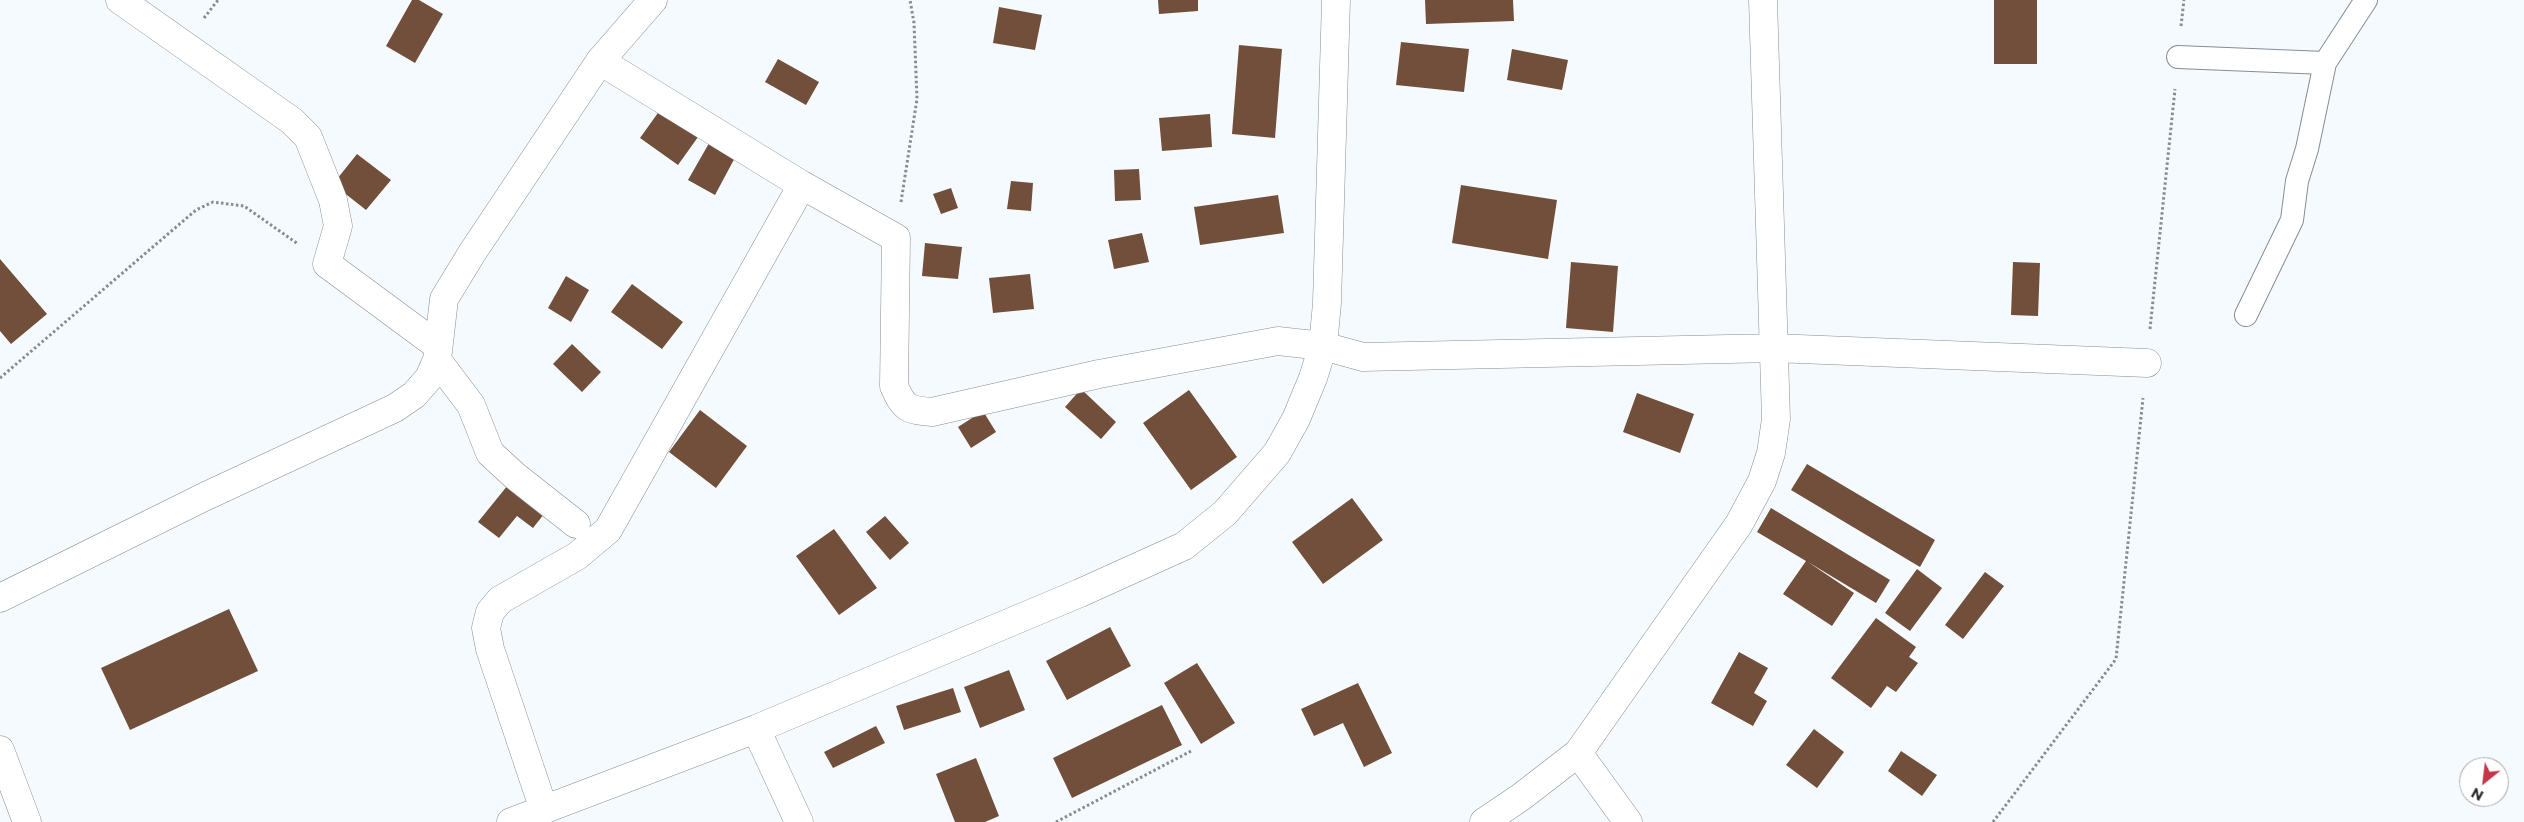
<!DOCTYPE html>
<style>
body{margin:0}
#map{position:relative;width:2524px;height:822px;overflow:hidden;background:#f5fafe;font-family:Montserrat,sans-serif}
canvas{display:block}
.north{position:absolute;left:2459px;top:757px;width:50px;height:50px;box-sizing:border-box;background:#fff;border:1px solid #a7a8a9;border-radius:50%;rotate:209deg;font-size:14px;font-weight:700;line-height:20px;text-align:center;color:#232629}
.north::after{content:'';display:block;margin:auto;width:18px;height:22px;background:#c6364a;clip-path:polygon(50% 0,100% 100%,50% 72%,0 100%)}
</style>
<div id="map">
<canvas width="2524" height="822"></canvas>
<div class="north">N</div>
</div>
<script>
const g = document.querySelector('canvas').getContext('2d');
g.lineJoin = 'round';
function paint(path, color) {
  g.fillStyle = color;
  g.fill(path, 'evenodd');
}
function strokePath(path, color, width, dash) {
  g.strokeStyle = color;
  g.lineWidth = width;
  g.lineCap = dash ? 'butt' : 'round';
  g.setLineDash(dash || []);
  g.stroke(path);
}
const building = new Path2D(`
 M412,0H419L443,14L415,63L386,46Z
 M1158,0H1198V11L1159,14Z
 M1425,0H1513L1514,21L1426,24Z
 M1994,0H2037V64H1994Z
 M999,7L1042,15L1035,50L993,43Z
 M1401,42L1469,49L1464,92L1396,85Z
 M1239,45L1282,49L1275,138L1232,134Z
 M1512,49L1568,60L1562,90L1507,80Z
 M778,59L819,82L806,105L765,82Z
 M660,110L698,137L678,165L640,138Z
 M1210,114L1212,147L1162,151L1159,118Z
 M712,138L738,152L715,195L688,180Z
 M357,154L391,180L366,210L333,184Z
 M1139,169L1141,200L1115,201L1114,170Z
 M1011,181L1033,183L1031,211L1007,209Z
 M1461,185L1557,200L1548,259L1452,243Z
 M951,188L958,208L941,214L933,194Z
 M1278,195L1284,233L1200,245L1194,207Z
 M1142,233L1149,262L1114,269L1108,240Z
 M925,243L962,247L958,279L922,276Z
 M0,259L47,314L11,344L0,331Z
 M1571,262L1618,266L1613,332L1566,328Z
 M2013,262L2040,263L2038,316L2011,315Z
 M1030,274L1034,309L993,313L989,278Z
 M566,276L589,290L571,322L548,308Z
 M632,284L683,322L662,349L611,312Z
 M572,344L601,372L582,392L553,364Z
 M1081,389L1116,422L1101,439L1065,407Z
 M1189,390L1237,457L1191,490L1143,423Z
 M1637,393L1694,414L1680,453L1623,432Z
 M700,410L747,446L716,488L669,452Z
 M983,411L996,432L971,448L958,427Z
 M1807,464L1935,540L1920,567L1791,490Z
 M512,480L548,509L533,528L517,516L499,538L478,522Z
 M1352,498L1383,540L1323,584L1292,542Z
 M1771,508L1890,580L1876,603L1808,562L1854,593L1832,626L1783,594L1806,561L1757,532Z
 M885,516L909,543L890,560L866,532Z
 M834,529L877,588L839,615L796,556Z
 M1917,569L1942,588L1910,631L1885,613Z
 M1985,572L2004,586L1963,639L1945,625Z
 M229,609L258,671L130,730L101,668Z
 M1876,618L1916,647L1909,657L1918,663L1896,692L1887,686L1871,708L1831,678Z
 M1110,627L1131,666L1067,700L1046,661Z
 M1739,652L1768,668L1754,693L1767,701L1753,726L1711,703Z
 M1197,663L1235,723L1201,744L1164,683Z
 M1009,670L1025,710L980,728L964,687Z
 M1358,683L1392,753L1364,767L1343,723L1314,736L1301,709Z
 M953,688L961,712L904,730L896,706Z
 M1162,705L1182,745L1072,798L1053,758Z
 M876,726L885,743L833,768L824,752Z
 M1814,729L1844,752L1817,788L1786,765Z
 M1901,751L1937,775L1922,796L1888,771Z
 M976,758L999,816L985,822H955L936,774Z`);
const path = new Path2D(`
 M204,18L218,0
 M2181,26L2184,0
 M901,202L917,99L914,23L910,0
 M2150,329L2175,89
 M0,378L196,210L213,202L244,206L298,244
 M1056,822L1193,750
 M1993,822L2116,659L2143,398`);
const service = new Path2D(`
 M2178,57L2325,63L2366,0
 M2246,315L2292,220L2297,181L2307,149L2325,63`);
const minor = new Path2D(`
 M120,0L292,121L308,137L333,200L338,226L327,264L438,346
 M600,61L802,185L896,238L894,386C904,409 908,410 932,412L1099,374L1278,341L1323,346L1363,357L1774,348L2147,363
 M437,360L471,405L490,453L515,476L576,524
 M0,598L204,497L395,408L414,395L429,378L437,360L444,299L472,253L600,61L653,0
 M756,729L799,822
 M0,750L27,822
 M1578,753L1628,822
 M544,810L490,649L486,628L490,612L500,600L577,556L608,530L802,185
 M511,822L756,729L1080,593L1184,546L1225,513L1277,453L1296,419L1313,378L1323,346L1327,303L1336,0
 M1484,822L1521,797L1578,753L1739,524L1762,481L1771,453L1776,419L1763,0`);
paint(building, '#714f3a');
strokePath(service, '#868d93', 24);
strokePath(minor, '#868d93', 29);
strokePath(path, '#888c90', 3, [2.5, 2.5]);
strokePath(service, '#fff', 22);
strokePath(minor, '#fff', 28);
</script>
